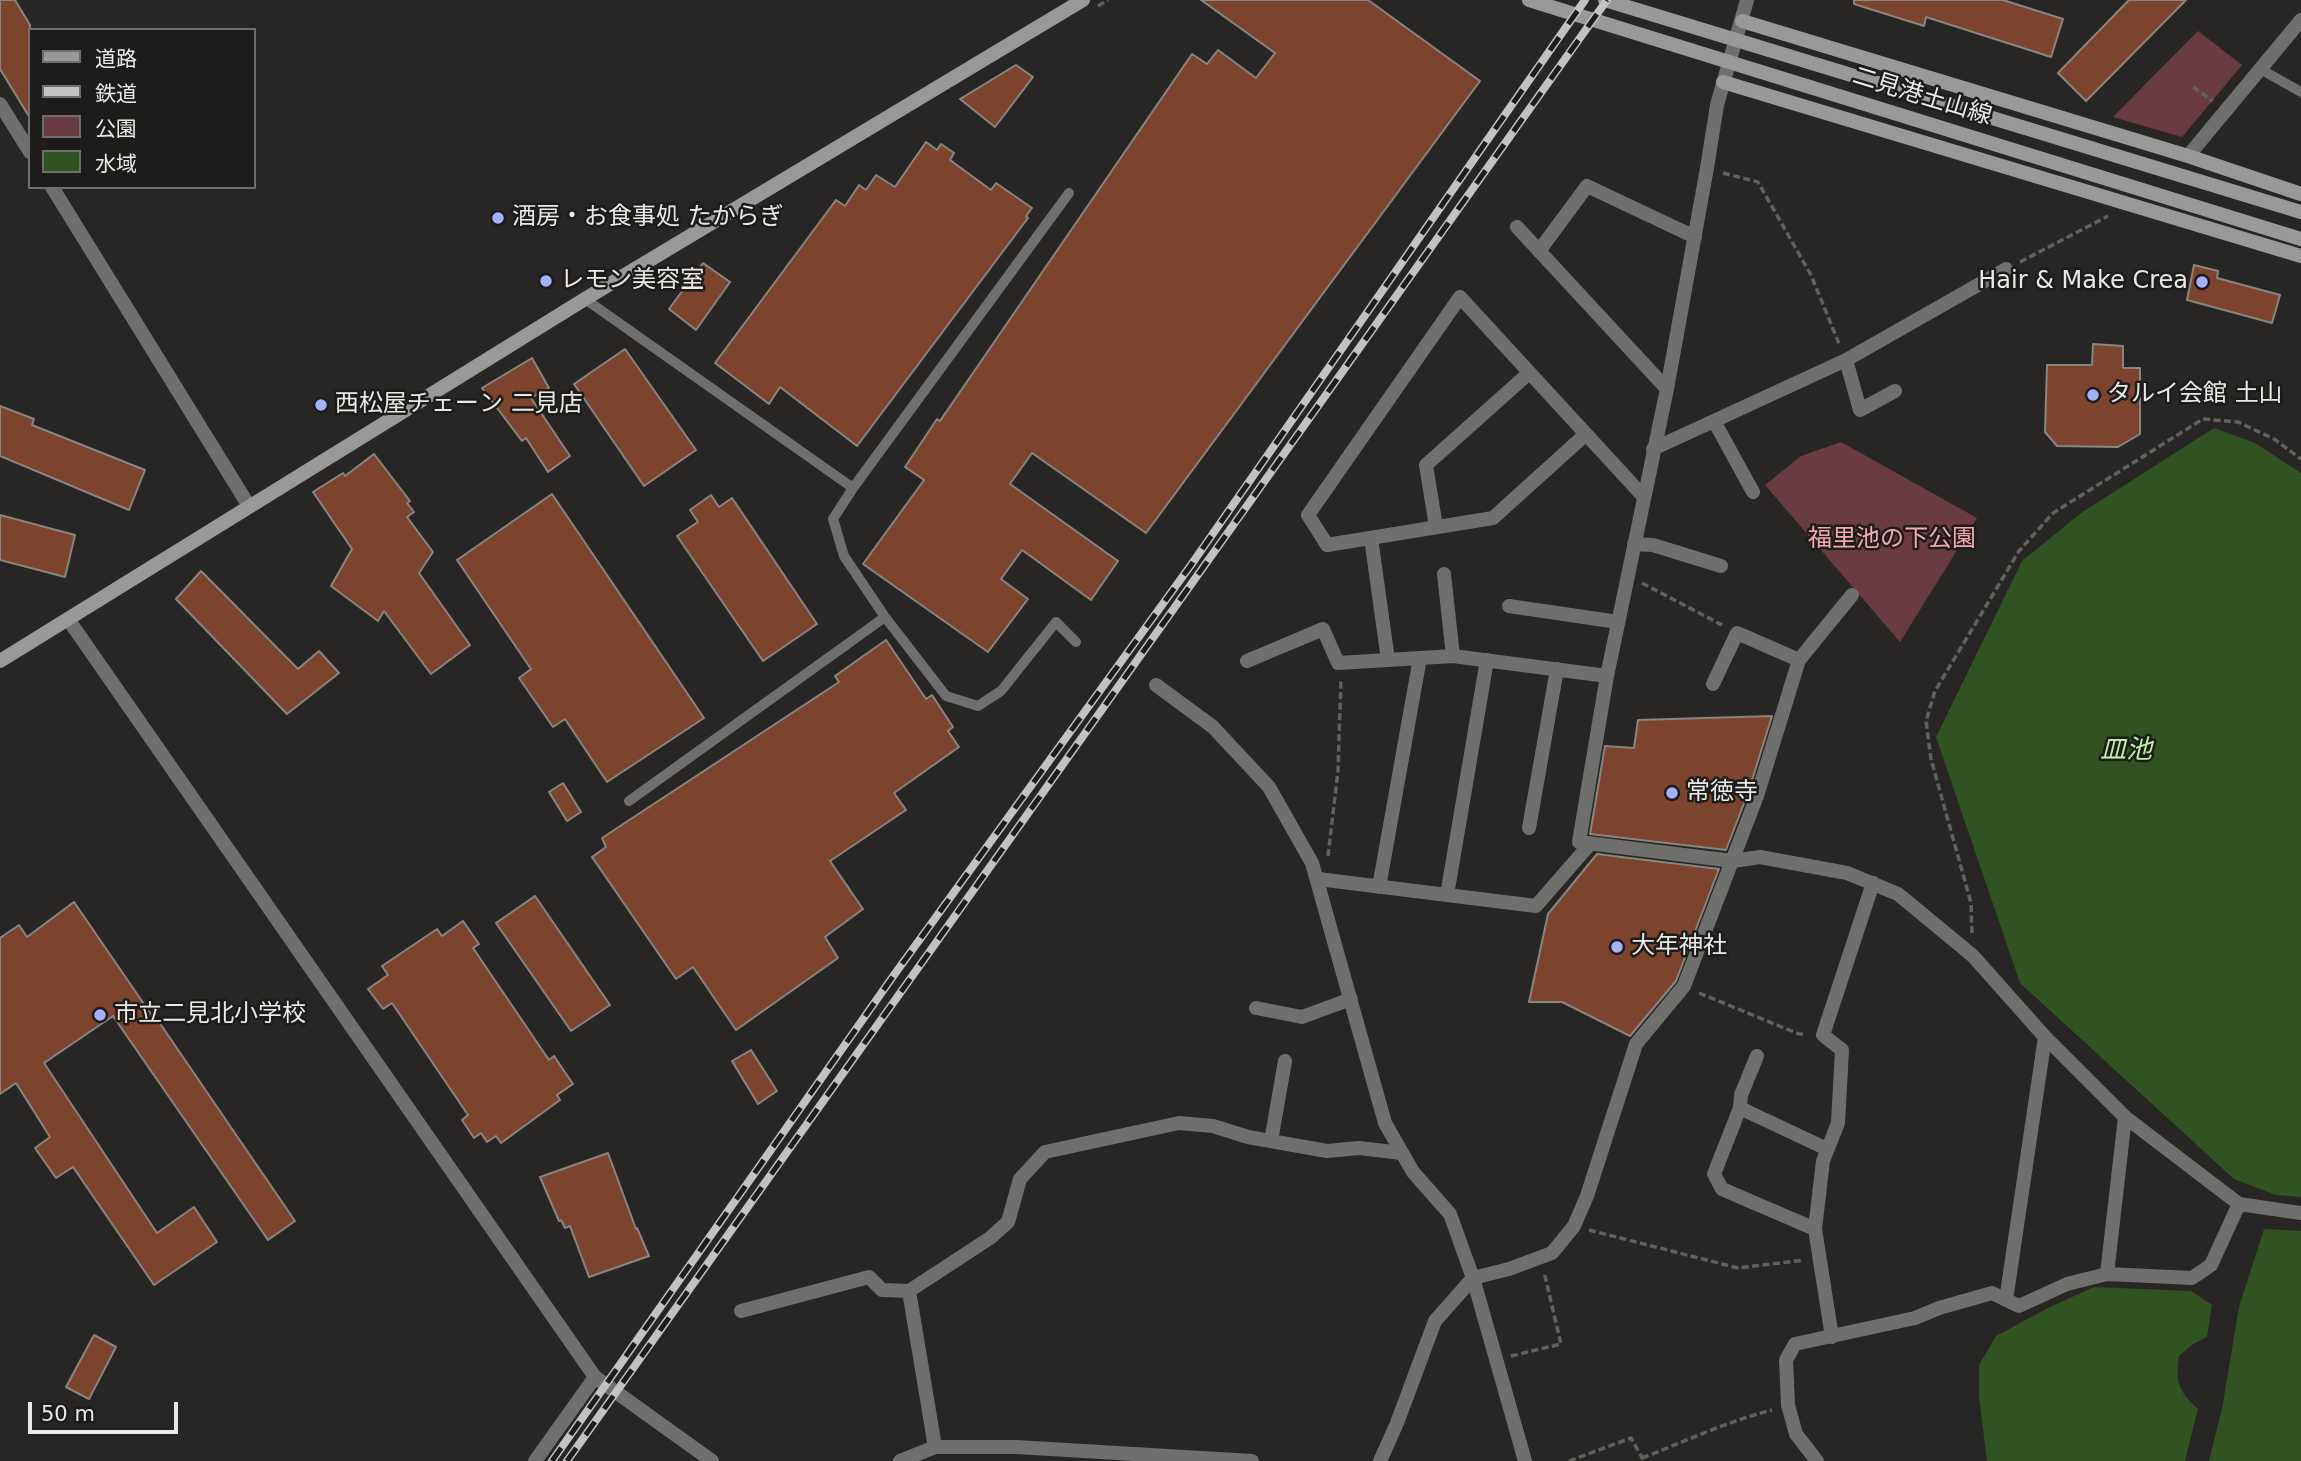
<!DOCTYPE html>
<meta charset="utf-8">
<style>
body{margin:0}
#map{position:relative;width:2301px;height:1461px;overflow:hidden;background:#282624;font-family:"DejaVu Sans","Noto Sans JP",sans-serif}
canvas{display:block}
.legend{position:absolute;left:28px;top:28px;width:228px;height:161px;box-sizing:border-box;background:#1e1c1a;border:2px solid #706e6c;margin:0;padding:9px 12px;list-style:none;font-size:21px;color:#eae9e7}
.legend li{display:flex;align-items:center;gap:14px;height:35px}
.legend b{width:35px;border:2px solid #706e6c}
.scale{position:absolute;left:28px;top:1402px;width:150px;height:32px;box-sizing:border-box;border:4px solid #eae9e7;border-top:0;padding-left:9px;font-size:21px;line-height:24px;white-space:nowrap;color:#eae9e7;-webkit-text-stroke:5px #1e1c1a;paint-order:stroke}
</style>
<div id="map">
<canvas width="2301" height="1461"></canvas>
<ul class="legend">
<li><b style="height:9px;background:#999997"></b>道路</li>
<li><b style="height:9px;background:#c3c2c0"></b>鉄道</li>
<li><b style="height:19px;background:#6a3b42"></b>公園</li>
<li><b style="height:19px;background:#315321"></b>水域</li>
</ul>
<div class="scale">50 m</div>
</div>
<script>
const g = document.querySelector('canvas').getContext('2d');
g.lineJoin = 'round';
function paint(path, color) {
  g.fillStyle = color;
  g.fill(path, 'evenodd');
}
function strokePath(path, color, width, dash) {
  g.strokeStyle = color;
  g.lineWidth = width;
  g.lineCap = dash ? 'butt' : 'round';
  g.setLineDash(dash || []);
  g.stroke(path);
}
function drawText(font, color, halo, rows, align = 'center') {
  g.font = font + ' "DejaVu Sans","Noto Sans JP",sans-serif';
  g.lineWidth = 5;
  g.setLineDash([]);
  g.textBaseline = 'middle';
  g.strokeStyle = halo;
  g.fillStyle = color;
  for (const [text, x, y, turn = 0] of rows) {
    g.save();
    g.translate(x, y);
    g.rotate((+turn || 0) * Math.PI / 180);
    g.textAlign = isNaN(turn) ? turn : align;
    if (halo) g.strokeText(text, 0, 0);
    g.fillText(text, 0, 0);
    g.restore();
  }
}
const green = new Path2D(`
 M2198,31L2242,65L2182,137L2113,117Z
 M1841,442L1977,518L1900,642L1765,485L1801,456Z`);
const water = new Path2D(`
 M2214,428L2255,443L2301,473V1197L2276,1195L2234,1179L2020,983L1936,737L2022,561L2081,513Z
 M2264,1229L2301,1231V1461H2209L2222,1409L2239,1307Z
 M2094,1287L2191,1291L2212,1305L2207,1337L2193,1344L2179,1356C2175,1383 2179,1391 2198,1409L2185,1461H1987L1979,1396V1365L1996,1336L2048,1308Z`);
const building = new Path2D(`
 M0,0H15L30,25V118L0,69Z
 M1201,0H1368L1480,81L1146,533L1032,453L1010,484L1118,561L1091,600L1022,550L1001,579L1028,599L988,652L863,564L924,480L905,467L937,419L940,421L1192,54L1207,64L1218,50L1256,78L1275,53Z
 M1854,0H2003L2063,19L2051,57L1926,17L1924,26L1854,4Z
 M2129,0H2186L2086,101L2058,73Z
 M1016,65L1033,77L995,127L960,99Z
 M926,142L937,150L941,144L954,153L950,160L991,190L996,183L1032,208L1026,216L1028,218L857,446L780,387L769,404L715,363L836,200L845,206L859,185L866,190L876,175L895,187Z
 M703,263L730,282L696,330L669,309Z
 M2194,265L2218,271L2217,278L2280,295L2272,323L2187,300Z
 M2093,344L2123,346V368H2140V434L2118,447L2057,446L2045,432L2047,365H2092Z
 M625,349L696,450L644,486L574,384Z
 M532,358L549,388L531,398L570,456L548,472L526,438L522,441L482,388Z
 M0,406L34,419L32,425L145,470L129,510L0,456Z
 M374,454L410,501L407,503L414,512L407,517L433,552L419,573L470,645L431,674L384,611L378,621L331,586L352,549L313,492L343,473L345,476Z
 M552,494L704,718L607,782L565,719L553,727L519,678L531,669L457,560Z
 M711,495L719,507L732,498L817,624L763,661L677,536L698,522L690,510Z
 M0,515L75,535L65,577L0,560Z
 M201,571L298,669L319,651L339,673L287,714L176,599Z
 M886,640L926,699L932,695L953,727L948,731L959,747L894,793L906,810L830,861L863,909L825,937L838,958L736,1030L693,967L676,979L592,857L606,847L602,838L839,682L835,676Z
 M1772,716L1748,793L1726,850L1590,834L1605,746L1634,748L1638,720Z
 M563,783L581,812L567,821L549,792Z
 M1597,854L1719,869L1676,981L1630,1036L1562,1002H1529L1548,914Z
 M535,896L610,1005L571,1031L496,923Z
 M74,902L157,1023L159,1022L295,1221L268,1240L113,1016L44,1063L157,1233L194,1207L217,1242L154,1285L73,1167L56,1178L35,1148L50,1137L16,1083L0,1094V938L19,925L27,937Z
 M463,921L479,944L473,948L549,1060L554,1056L573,1084L557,1095L560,1100L501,1143L496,1136L487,1142L481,1133L474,1138L462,1120L468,1115L392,1003L383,1009L368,989L388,975L382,966L437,929L442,936Z
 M751,1050L777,1091L758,1104L732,1061Z
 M608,1153L636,1229L637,1228L649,1256L589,1277L570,1226L565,1228L561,1220L559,1221L540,1177Z
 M94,1335L116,1347L89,1399L66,1387Z`);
const path = new Path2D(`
 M1098,6L1108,0
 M2193,87L2213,101
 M1723,173L1758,182L1811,275L1840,346
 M2020,262L2108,216
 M1642,583L1722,625
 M1328,856L1338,771L1341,679
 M1972,933L1971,903L1931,759L1926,721L1935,691L2019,551L2053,513L2203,419L2238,422L2274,439L2301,459
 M1699,993L1799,1034H1806
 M1589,1230L1738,1268L1804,1260
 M1511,1356L1561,1344L1544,1272
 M1642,1458C1686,1441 1728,1421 1772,1410
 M1569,1461L1631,1438L1644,1461`);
const lane = new Path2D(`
 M2260,69L2301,92
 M1069,193L853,488L833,519L844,556L885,617L946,696L978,706L1001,691L1056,622L1076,642
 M585,299L853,488
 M629,801L885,617`);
const street = new Path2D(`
 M1747,0L1717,105L1707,168L1667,389L1607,676L1579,842L1733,861L1760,857L1847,873L1898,894L1973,956L2045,1037L2125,1117L2239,1204L2301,1213
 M0,104L30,152
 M2188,156L2301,20
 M52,187L249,506
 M1517,227L1667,389
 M1539,251L1587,186L1695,237
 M1846,360L2006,269
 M1714,421L1753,492
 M1586,434L1493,518L1327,545L1308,515L1460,297L1643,496
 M1653,449L1846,360L1860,410L1895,391
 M1436,527L1426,465L1529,373
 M1371,538L1388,660
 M1634,544L1653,545L1721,566
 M1444,574L1453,656
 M1509,606L1618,622
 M68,619L595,1377L712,1461
 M1247,661L1323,629L1338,663L1453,656L1607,676
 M1713,684L1737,633L1799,660
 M1156,685L1213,727L1269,787L1312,863L1385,1123L1413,1172L1450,1214L1473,1278L1525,1461
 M1529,828L1557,669
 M1318,879L1536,906L1590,844
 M1379,887L1420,658
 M1447,895L1487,660
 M1256,1008L1302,1017L1351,999
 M1740,1108L1741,1095L1757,1056
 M1271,1141L1285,1061
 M1815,1229L1722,1189L1714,1174L1740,1108L1827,1149
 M2107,1274L2125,1117
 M909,1291L990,1238L1008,1222L1020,1179L1045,1152L1179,1123L1213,1126L1248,1137L1327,1151L1359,1148L1402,1153
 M2006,1300L2045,1037
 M741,1311L869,1277L882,1290L909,1291L935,1447
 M1832,1337L1815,1229L1823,1161L1838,1123L1842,1050L1823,1035L1873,883
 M535,1461L595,1377
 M900,1461L935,1447H1016L1252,1461
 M1380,1461L1397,1423L1435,1321L1473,1278L1509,1269L1552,1253L1574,1226L1587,1196L1636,1044L1684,986L1757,796L1799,660L1852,595
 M1817,1461L1796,1434L1788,1405L1786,1360L1795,1344L1915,1318L1939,1308L1992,1293L2019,1306L2067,1284L2107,1274L2192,1278L2211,1265L2239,1204`);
const secondary = new Path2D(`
 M1529,0L2301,239
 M1605,0L2301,212
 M1742,21L2188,156L2301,194
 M1723,82L2301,256
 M0,661L585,299L1083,0`);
const rail = new Path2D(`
 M552,1461L894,975L1191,565L1585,0
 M567,1461L1607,0`);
const markers = [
 [498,218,7,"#a4b1fc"],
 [546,281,7,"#a4b1fc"],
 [2202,282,7,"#a4b1fc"],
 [2093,395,7,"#a4b1fc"],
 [321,405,7,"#a4b1fc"],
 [1672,793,7,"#a4b1fc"],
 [1617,947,7,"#a4b1fc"],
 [100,1015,7,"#a4b1fc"]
];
const streetNames = [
 ["二見港土山線",1922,97,17]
];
const poiNames = [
 ["酒房・お食事処 たからぎ",512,218],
 ["レモン美容室",560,281],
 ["Hair & Make Crea",2188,282,"right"],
 ["タルイ会館 土山",2107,395],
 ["西松屋チェーン 二見店",335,405],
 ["常徳寺",1686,793],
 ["大年神社",1631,947],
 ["市立二見北小学校",114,1015]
];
const parkNames = [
 ["福里池の下公園",1892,540]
];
const waterNames = [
 ["皿池",2126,751]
];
paint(green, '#6a3b42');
paint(water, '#315321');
paint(building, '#7d442d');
strokePath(building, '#888583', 2);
strokePath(path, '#63615f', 3.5, [7, 3.5]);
strokePath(lane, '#6f6f6e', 10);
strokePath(street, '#6f6f6e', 14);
strokePath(secondary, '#999997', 14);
strokePath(rail, '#c3c2c0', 8);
strokePath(rail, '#1e1c1a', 5, [16]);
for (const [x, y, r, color] of markers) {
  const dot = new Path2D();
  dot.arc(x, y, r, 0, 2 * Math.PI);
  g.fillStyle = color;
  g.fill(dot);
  strokePath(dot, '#1e1c1a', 2.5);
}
drawText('24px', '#eae9e7', '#1e1c1a', streetNames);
drawText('24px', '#eae9e7', '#1e1c1a', poiNames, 'left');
drawText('24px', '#f5a7b2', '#1e1c1a', parkNames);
drawText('italic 26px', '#baf0a3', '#1e1c1a', waterNames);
</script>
